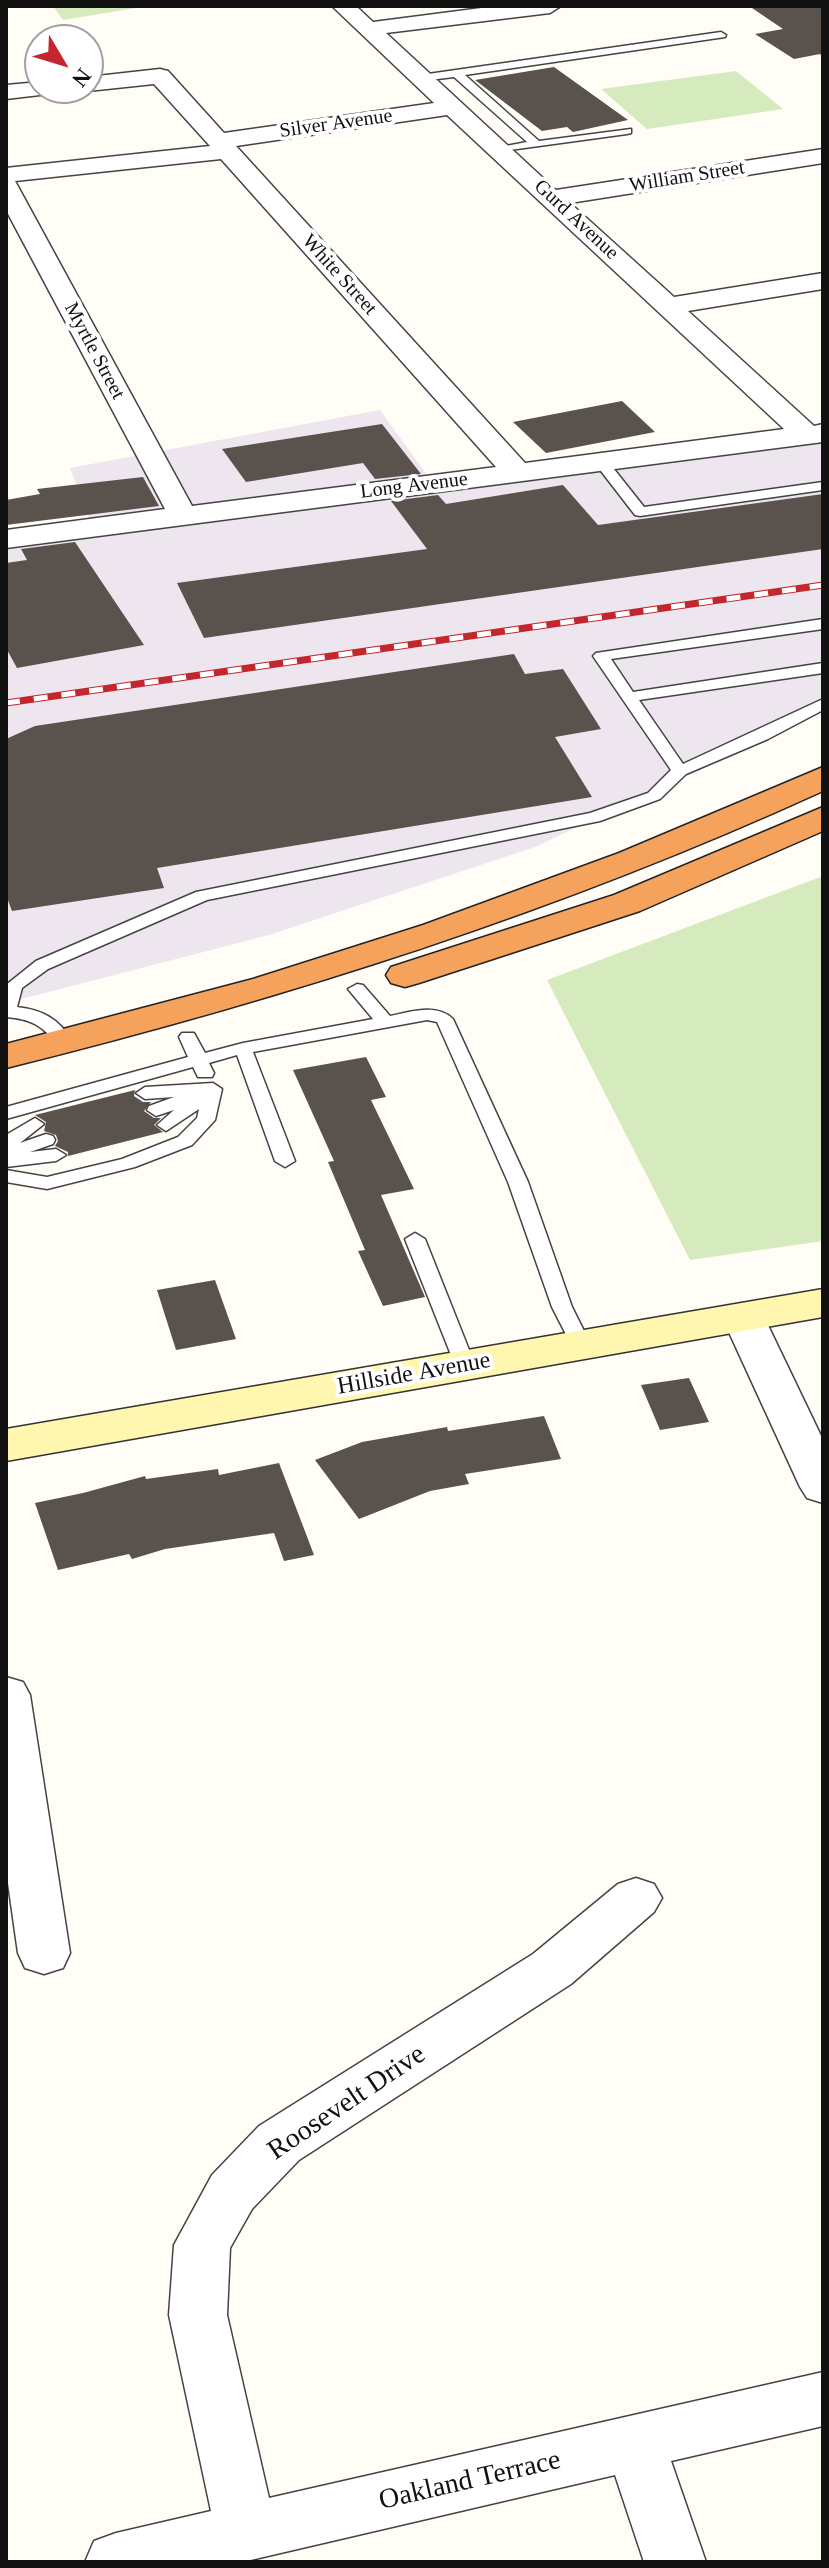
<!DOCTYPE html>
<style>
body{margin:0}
#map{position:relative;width:829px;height:2568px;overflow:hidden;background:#fffdf5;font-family:"Times New Roman",serif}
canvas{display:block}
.frame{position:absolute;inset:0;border:8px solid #111;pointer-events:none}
.north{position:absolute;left:24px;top:24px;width:80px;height:80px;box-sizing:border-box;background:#fff;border:2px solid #a0a0a0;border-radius:50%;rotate:128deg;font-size:22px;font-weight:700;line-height:32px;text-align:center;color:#111}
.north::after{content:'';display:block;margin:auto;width:28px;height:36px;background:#c4262e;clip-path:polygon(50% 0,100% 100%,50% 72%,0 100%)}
</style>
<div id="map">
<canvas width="829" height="2568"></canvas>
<div class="frame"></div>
<div class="north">N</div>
</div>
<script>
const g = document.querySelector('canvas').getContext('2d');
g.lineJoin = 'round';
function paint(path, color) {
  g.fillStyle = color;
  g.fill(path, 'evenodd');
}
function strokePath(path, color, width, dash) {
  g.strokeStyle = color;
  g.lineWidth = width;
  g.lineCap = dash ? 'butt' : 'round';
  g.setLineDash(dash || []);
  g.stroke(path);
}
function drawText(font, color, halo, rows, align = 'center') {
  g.font = font + ' "Times New Roman",serif';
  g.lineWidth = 8;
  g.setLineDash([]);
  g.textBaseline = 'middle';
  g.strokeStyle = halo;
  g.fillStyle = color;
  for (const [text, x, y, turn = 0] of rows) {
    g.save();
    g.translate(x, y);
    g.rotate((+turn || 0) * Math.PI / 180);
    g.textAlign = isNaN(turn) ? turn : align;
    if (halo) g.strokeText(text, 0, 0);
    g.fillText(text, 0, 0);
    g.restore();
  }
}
const industrial = new Path2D(`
 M380,410L437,489L823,438V712L535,847L269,935L6,1003V545L95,534L70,468Z`);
const green = new Path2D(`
 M53,6H148L63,20Z
 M736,71L783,109L647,129L601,89Z
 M823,876V1241L690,1260L547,980Z`);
const building = new Path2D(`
 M749,6H823V57L820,54L794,59L755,34L783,29Z
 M554,67L628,120L573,132L567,127L542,131L475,80Z
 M622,401L655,432L546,453L513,422Z
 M382,424L421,474L375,479L363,463L246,482L222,449Z
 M143,477L159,506L6,525V500L40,494L37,489Z
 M563,485L598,525L823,494V549L204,638L177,583L427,549L391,501L438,495L446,504Z
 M75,542L144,645L17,668L6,648V563L27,560L21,549Z
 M514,654L525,674L563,669L601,729L555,737L592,797L157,868L164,888L12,911L6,895V739L35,726Z
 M366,1057L386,1097L371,1100L414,1189L381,1195L425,1297L383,1306L358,1251L365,1250L328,1162L334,1161L293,1070Z
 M135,1090L134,1096L143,1102H151L144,1111L154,1118H161L154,1125L163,1132L68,1156V1152L55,1146L58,1141L56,1135L44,1131L46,1122L35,1115Z
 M215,1280L236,1339L176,1350L157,1290Z
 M689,1378L709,1422L660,1430L641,1385Z
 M544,1416L561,1459L465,1474L469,1484L430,1491L359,1519L315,1460L362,1442L447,1427L448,1431Z
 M279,1463L314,1555L284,1561L274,1533L165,1549L132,1559L129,1554L58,1570L35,1503L83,1493L145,1476L146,1479L218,1469L219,1475Z`);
const lane = new Path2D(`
 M721,32L726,35L725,37L465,75L539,141L631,129V133L627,134L495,152V148L527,142L454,77L421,81L415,78L421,75Z
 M601,458L606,459L644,507L823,482V490L640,516L635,515L594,462Z
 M823,619V629L611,659L633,692L823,663V673L639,700L683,764L823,699V710L768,739L686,774L660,799L600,821L207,900L48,969L22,988L17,1007C43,1010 59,1019 72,1041L69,1045H57C43,1025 30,1019 6,1017V985L36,961L196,892L590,813L648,793L671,770L593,656L596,653Z
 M357,984L363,985L390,1016C411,1012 436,1003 453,1019L528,1182L572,1307L591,1345L588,1350H574L552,1307L508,1182L437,1022L427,1020L253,1052L295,1161L285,1167L275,1161L237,1055L209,1063L214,1073L212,1077H198L193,1067L6,1119V1107L188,1057L179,1037L182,1033H194L205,1053L243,1043L373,1019L348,989Z
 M213,1083L222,1089L215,1120L192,1145L135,1167L47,1189L6,1182V1170L47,1177L122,1159L178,1137L197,1118L199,1109L166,1131L157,1125L174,1110L156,1116L147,1110L149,1106L174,1097L145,1099L136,1093L145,1087Z
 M35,1118L44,1124L20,1143L46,1134L53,1136L55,1140L53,1144L30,1152L56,1149L66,1155L56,1161L6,1167V1135Z
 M415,1233L425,1239L475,1365L472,1370L465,1372L455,1365L405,1239Z`);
const street = new Path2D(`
 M332,6H356L373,22L497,6H561L550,13L386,33L556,190L823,149V163L570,203L674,297L823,273V289L688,311L814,426L823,424V442L6,548V530L165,509L6,210V168L210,146L154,84L88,91L80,89L88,88V77L160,69L168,71L224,133L434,103ZM447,115L784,429L525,463L236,146ZM221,159L496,467L192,506L15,181Z
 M40,82V88H61L57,93L6,99V85Z
 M743,1303L758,1307L764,1317L823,1440V1503L807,1498L800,1487L722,1317L728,1307Z
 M6,1677L23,1682L30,1695L70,1953L63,1968L44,1974L25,1968L18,1953L6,1869Z
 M636,1878L654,1884L662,1898L654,1912L571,1984L299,2160L252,2209L230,2248L227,2315L269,2498L823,2372V2426L671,2461L706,2562H644L615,2475L242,2562H85L94,2541L116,2533L211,2511L169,2315L174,2245L212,2175L259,2126L533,1954L618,1884Z`);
const secondary = new Path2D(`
 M823,1289V1317L6,1461V1429Z`);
const highway = new Path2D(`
 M823,767V791C558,912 288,998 6,1068V1044L253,979L423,925L619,853Z
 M823,807V831L640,911L419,983L405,987L391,983L386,975L391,967L614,895Z`);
const rail = new Path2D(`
 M6,703L823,585`);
const farStreetnames = [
 ["Silver Avenue",336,124,-8],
 ["William Street",687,177,-9],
 ["Gurd Avenue",576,220,43],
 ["White Street",339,275,48],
 ["Myrtle Street",94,351,62],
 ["Long Avenue",414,486,-7]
];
const streetNames = [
 ["Hillside Avenue",414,1374,-10]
];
const nearStreetnames = [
 ["Roosevelt Drive",347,2103,-34],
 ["Oakland Terrace",470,2481,-13]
];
paint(industrial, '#eee6ef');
paint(green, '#d5ebbd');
paint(building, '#5a524d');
strokePath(lane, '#444', 3);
strokePath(street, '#444', 3);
strokePath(secondary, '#333', 3);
strokePath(highway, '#222', 3);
paint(lane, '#fff');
paint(street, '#fff');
paint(secondary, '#fff6b0');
paint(highway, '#f5a25d');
strokePath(rail, '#c4262e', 7);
strokePath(rail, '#fff', 5, [14]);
drawText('20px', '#111', '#fff', farStreetnames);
drawText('24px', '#111', '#fff', streetNames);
drawText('28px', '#111', '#fff', nearStreetnames);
</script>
